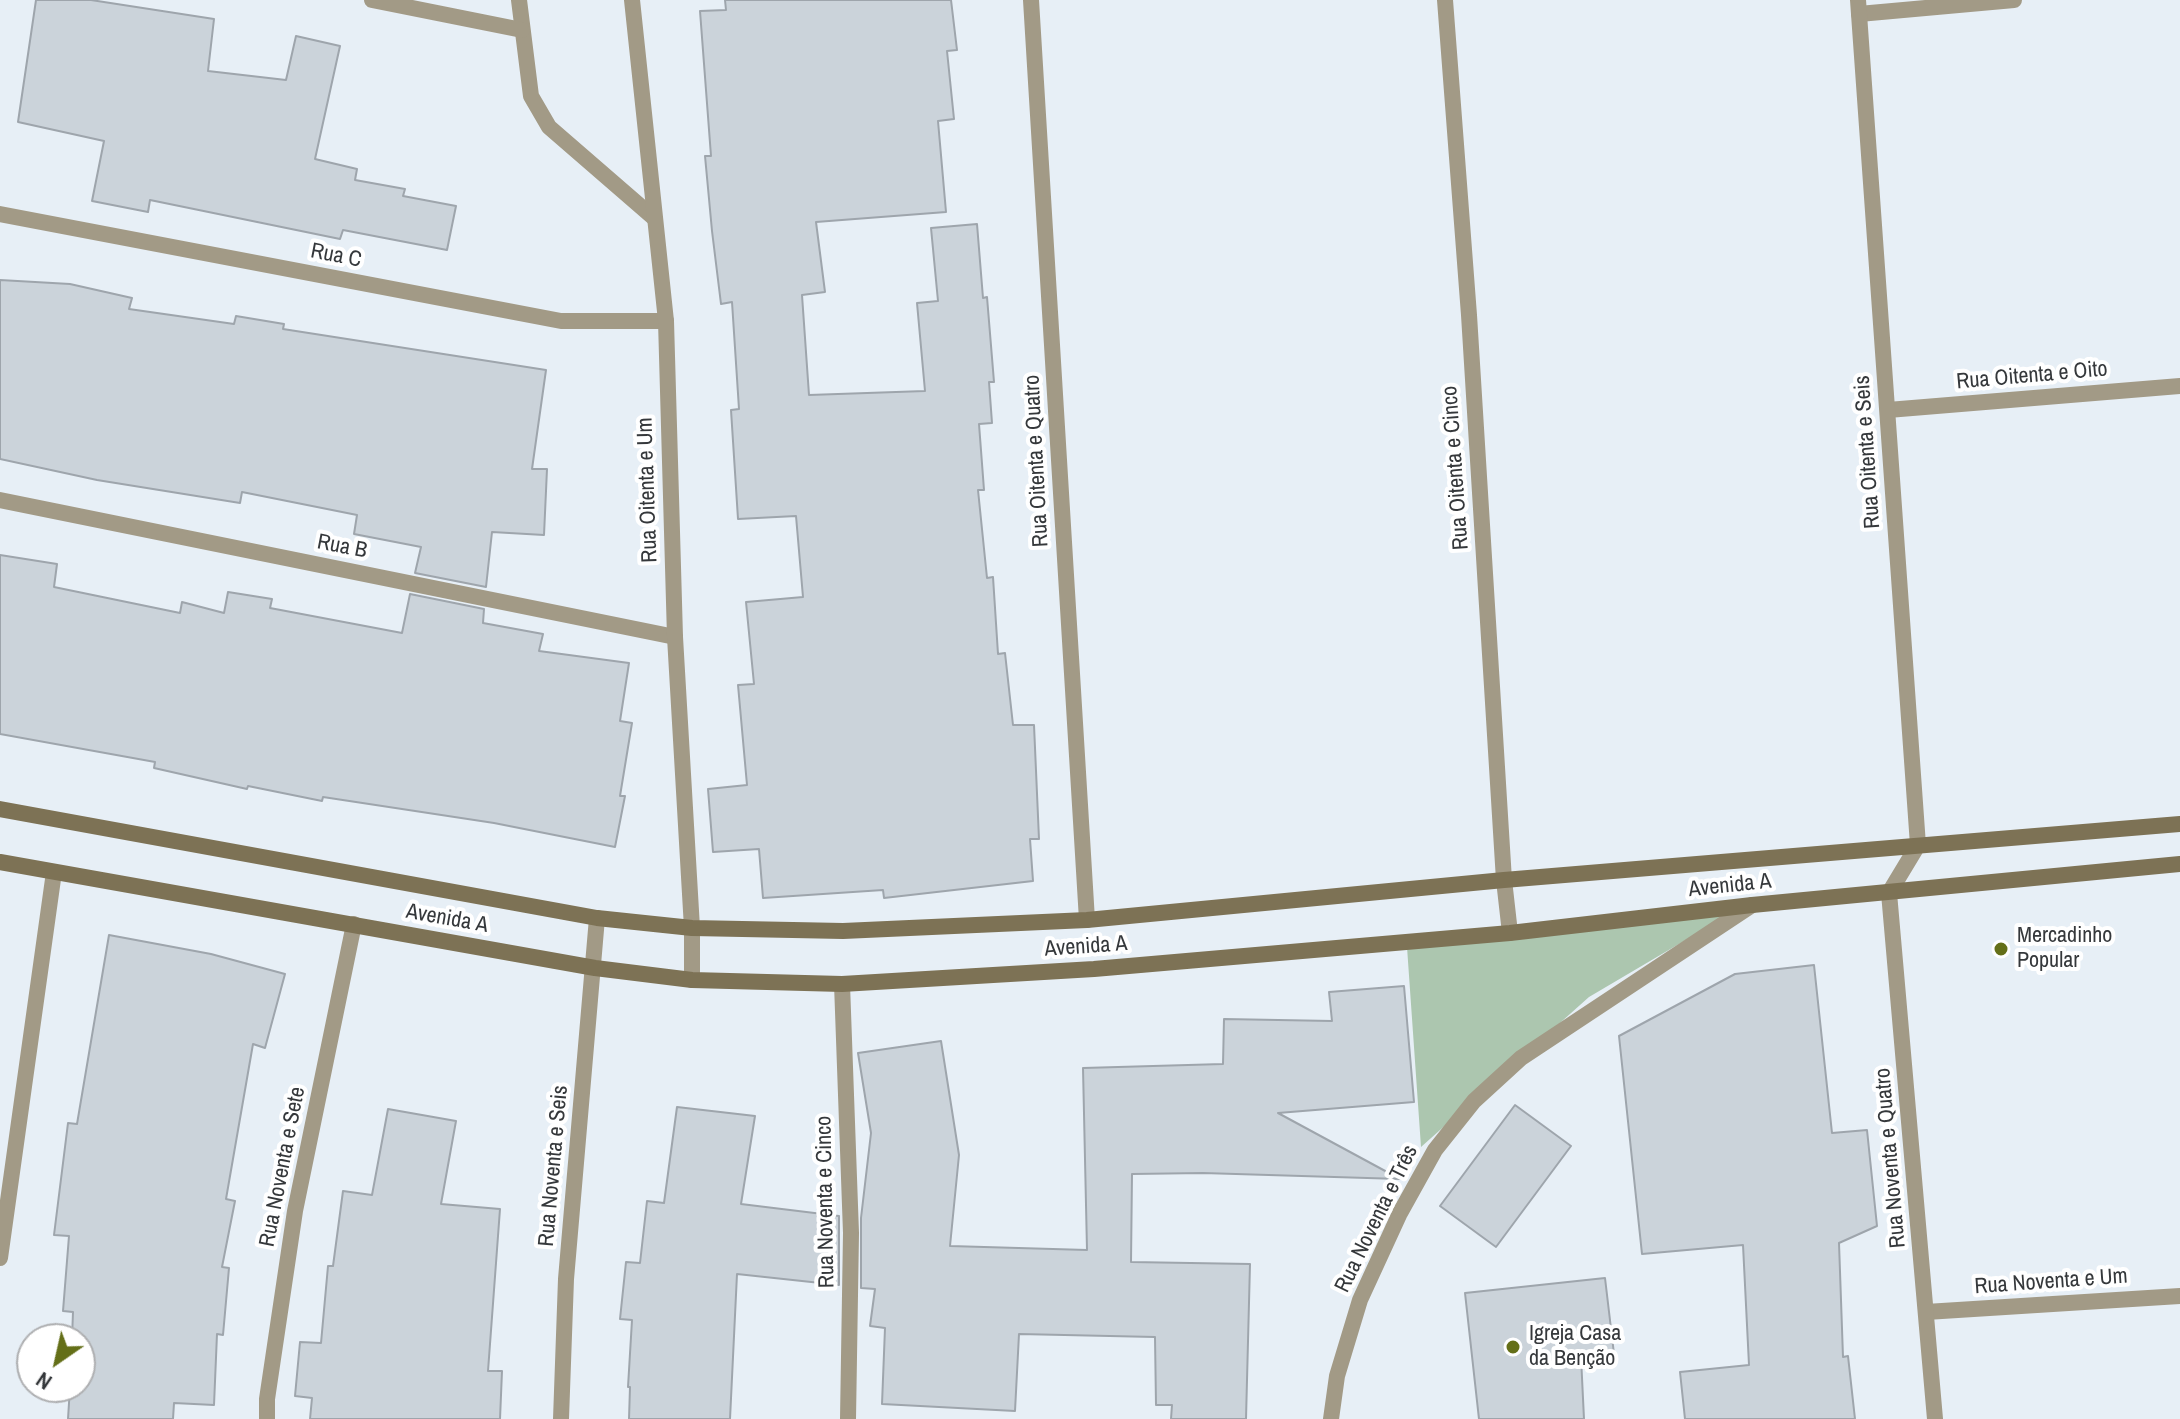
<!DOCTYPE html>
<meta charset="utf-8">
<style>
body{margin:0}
#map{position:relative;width:2180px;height:1419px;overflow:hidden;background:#e7eff6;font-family:"Archivo Narrow",sans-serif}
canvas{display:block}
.north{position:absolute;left:16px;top:1323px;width:80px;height:80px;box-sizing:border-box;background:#fff;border:2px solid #aeafb1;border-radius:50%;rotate:214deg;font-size:22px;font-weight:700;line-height:32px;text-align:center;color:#35383b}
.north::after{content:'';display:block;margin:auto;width:28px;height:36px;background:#646f18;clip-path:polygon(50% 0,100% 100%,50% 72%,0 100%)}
</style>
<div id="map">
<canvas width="2180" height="1419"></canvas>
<div class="north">N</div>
</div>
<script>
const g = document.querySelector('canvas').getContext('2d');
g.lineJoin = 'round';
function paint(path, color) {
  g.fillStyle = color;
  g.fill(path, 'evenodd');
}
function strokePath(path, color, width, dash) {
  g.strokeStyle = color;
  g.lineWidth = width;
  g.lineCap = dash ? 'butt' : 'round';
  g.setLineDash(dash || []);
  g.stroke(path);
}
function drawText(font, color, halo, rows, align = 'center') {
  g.font = font + ' "Archivo Narrow",sans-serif';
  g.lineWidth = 8;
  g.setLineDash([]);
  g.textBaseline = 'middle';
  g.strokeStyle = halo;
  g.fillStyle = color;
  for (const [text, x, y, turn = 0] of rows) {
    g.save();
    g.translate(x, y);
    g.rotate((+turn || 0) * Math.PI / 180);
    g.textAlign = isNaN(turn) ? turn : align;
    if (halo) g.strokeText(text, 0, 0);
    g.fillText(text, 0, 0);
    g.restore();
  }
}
const green = new Path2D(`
 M1740,908L1589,997L1421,1147L1407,947Z`);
const building = new Path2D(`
 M36,0H91L214,19L208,71L286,80L296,36L340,46L315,159L357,169L355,180L405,189L403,196L456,206L447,250L343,230L340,239L150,200L148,212L92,201L104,141L18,122Z
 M725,0H951L957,50L947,51L954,119L938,121L946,212L816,222L825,292L802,295L809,395L925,391L917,303L938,301L931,228L977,224L983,298L987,297L994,382H989L992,423L979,424L984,490H978L987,578L993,577L998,654L1005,653L1013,725H1034L1039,839H1030L1033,881L884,898L883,890L763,898L759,849L713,852L708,789L747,785L738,685L754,684L746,602L803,597L796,516L738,519L731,410L739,409L732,302L721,304L712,231L705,156H711L700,11L726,10Z
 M0,280L70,284L132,298L129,309L234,324L236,316L284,324L283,329L546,370L532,469H547L544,535L492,532L486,587L415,573L421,547L354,534L357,515L242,492L240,503L97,480L0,459Z
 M0,555L57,564L54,587L180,613L182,602L224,613L228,592L272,599L270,608L402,633L410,594L484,609L483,623L543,634L539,651L629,663L620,721L632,723L620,796H625L615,847L494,823L323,797L322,801L248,786L247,789L154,768L155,762L0,734Z
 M109,935L211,954L285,974L265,1048L253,1044L226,1199L235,1201L222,1267L229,1268L223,1335L217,1334L214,1405L174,1403L173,1419H68L70,1387H80V1339H72L73,1312L63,1311L69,1236L54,1235L68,1123L77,1124Z
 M1814,965L1832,1133L1867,1130L1877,1226L1839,1243L1843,1357L1848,1356L1855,1419H1685L1680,1372L1749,1365L1743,1245L1642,1254L1619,1036L1735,974Z
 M1404,986L1414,1102L1278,1113L1400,1179L1203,1173L1132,1174L1131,1262L1250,1264L1246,1419H1171L1172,1405H1156L1155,1337L1019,1334L1015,1411L882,1404L885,1328L870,1326L875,1289L861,1288V1218L871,1133L858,1053L941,1041L959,1155L950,1246L1087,1250L1083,1068L1223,1064L1224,1019L1332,1021L1329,992Z
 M1515,1105L1571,1146L1496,1247L1440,1206Z
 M677,1107L755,1116L741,1204L839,1216V1285L737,1274L730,1419H629L630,1387H628L632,1320L620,1319L626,1262L640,1263L647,1201L664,1203Z
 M388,1109L456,1121L441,1204L500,1209L488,1371H502L500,1419H310L312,1398L295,1396L300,1342L321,1343L328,1266H333L343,1191L372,1195Z
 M1605,1278L1614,1354L1581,1357L1584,1419H1479L1465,1293Z`);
const service = new Path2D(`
 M519,0L531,96L549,127L654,218`);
const minor = new Path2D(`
 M372,0L522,30
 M1031,0L1087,920
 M1445,0L1469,315L1504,880L1510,933
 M1859,14L2014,0
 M0,214L561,321H666
 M1888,410L2180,386
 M0,500L675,637
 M0,1258L54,872
 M1926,1312L2180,1296
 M267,1419V1399L295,1211L354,924
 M561,1419L566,1279L597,918`);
const tertiary = new Path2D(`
 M632,0L666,321L675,637L692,928V980
 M1858,0L1918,845L1889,893L1935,1419
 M842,984L851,1233L848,1419
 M1331,1419L1337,1376L1360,1300L1400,1213L1435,1150L1474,1101L1521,1058L1752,905`);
const secondary = new Path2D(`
 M0,809L597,918L692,928L843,931L1087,920L1504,880L2180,824
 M0,862L595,968L692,980L842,984L1094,969L1510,933L1752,905L2180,864`);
const markers = [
 [2001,949,8,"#646f18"],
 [1513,1347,8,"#646f18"]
];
const streetNames = [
 ["Rua C",336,256,11],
 ["Rua Oitenta e Oito",2032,376,-5],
 ["Rua Oitenta e Seis",1868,452,-94],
 ["Rua Oitenta e Quatro",1037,461,-93],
 ["Rua Oitenta e Cinco",1456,468,-94],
 ["Rua Oitenta e Um",648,490,-92],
 ["Rua B",342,547,11],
 ["Avenida A",1730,886,-6],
 ["Avenida A",447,919,10],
 ["Avenida A",1086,947,-4],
 ["Rua Noventa e Quatro",1891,1158,-95],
 ["Rua Noventa e Seis",554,1166,-85],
 ["Rua Noventa e Sete",283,1167,-79],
 ["Rua Noventa e Cinco",826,1202,-91],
 ["Rua Noventa e Três",1377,1219,-64],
 ["Rua Noventa e Um",2051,1282,-4]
];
const poiNames = [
 ["Mercadinho",2017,936],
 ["Popular",2017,961],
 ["Igreja Casa",1529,1334],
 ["da Benção",1529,1359]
];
paint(green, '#acc6af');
paint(building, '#cbd3da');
strokePath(building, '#9ea5ac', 2);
strokePath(service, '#a29a86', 16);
strokePath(minor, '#a29a86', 16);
strokePath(tertiary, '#a29a86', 16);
strokePath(secondary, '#7d7255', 16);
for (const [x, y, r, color] of markers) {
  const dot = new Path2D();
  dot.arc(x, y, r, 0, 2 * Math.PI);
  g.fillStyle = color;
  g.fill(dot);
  strokePath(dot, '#fff', 3);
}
drawText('22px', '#35383b', '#fff', streetNames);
drawText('22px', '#35383b', '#fff', poiNames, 'left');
</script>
